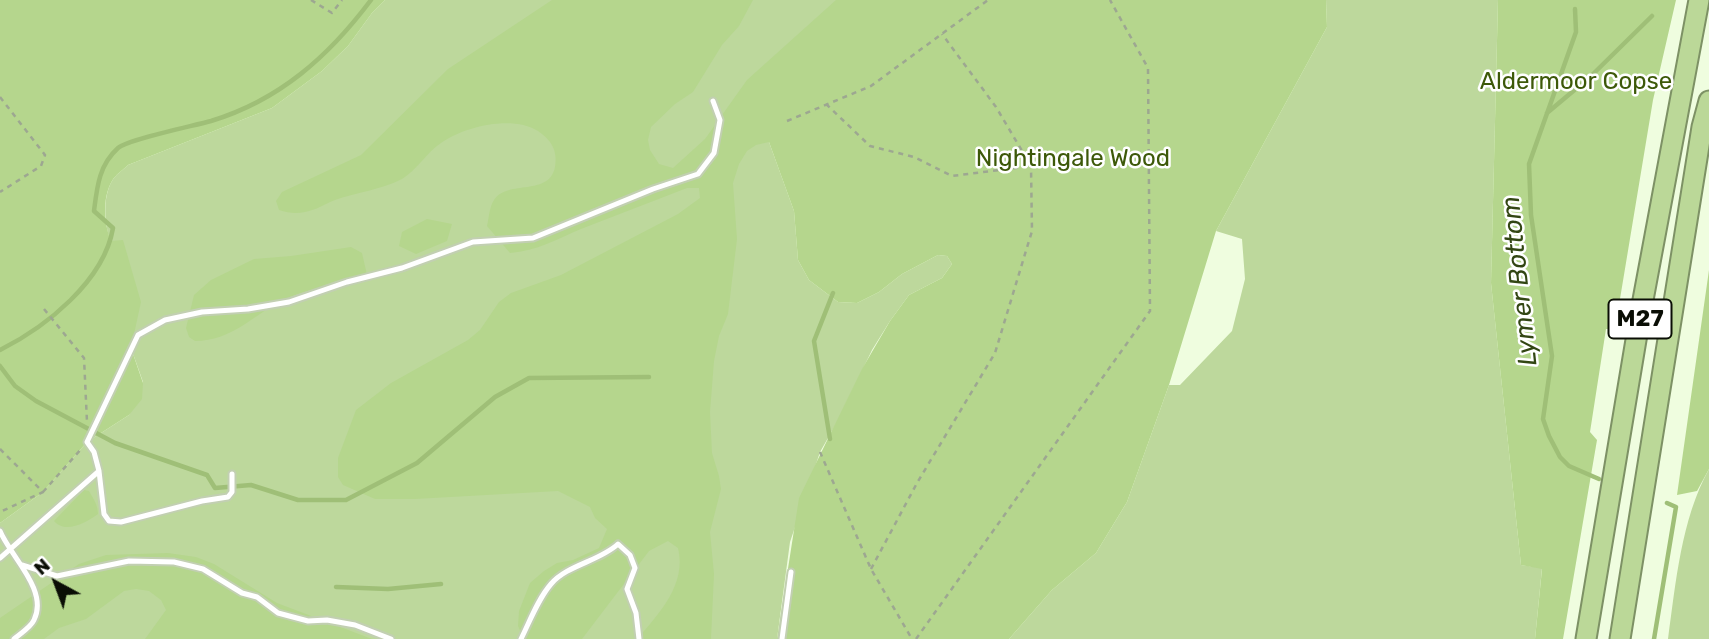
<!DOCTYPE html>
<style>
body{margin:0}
#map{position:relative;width:1709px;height:639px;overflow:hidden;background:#effddf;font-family:Rubik,sans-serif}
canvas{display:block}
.north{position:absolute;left:21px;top:548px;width:70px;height:70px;-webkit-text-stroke:5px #fff;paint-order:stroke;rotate:319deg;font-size:19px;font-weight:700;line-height:28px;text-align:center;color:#0a0e05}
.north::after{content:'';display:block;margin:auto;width:24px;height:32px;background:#0a0e05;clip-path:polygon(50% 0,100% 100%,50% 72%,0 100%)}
</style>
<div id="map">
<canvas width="1709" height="639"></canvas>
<div class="north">N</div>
</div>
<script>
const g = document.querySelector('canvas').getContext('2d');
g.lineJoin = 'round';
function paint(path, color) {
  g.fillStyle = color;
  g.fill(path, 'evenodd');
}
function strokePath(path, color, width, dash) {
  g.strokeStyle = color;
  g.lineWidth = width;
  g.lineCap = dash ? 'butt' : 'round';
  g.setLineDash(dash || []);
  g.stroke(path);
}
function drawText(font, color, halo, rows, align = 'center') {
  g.font = font + ' Rubik,sans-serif';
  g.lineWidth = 5;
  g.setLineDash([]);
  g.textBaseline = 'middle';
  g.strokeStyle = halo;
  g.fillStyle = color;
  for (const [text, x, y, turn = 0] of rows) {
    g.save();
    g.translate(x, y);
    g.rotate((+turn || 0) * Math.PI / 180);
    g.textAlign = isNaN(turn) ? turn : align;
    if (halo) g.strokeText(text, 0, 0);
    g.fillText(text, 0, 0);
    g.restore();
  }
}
const green = new Path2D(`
 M385,0H859L769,142L794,211L798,260L809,280L838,302L857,303L879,292L902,274L938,255L947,256L952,264L942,278L909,295L890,321L872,350L836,424L820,452L790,542L777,639H0V523L43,492L87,442L129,415L143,382L131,348L110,241C105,224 102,198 112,181C115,175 123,170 128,165L272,108L322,71L348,46L372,13Z
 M1326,0H1498L1491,283L1521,565L1542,568L1535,639H1009L1052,590L1096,553L1127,502L1169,385H1180L1232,331L1245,279L1242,239L1216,231L1327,27Z
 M1709,469V639H1668C1676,582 1681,520 1709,469Z`);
const forest = new Path2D(`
 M0,0H385L372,13L348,46L322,71L272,108L128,165C123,170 115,175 112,181C102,198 104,224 111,241L123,240L141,302L131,348L143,383L142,399L129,415L87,442L43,492L0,523Z
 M552,0H753L739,26L722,45L693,92L675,104L651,127L648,140L650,150L659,164L673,168L705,139L747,80L836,0H1326L1327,27L1216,231L1169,385L1127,502L1096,553L1052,590L1009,639H777L799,498L862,369L890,321L909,295L942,278L952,264L947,256L938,255L902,274L879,292L857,303L838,302L809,280L798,260L794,211L769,142L756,145L747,151L739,164L733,183L737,239L728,314L719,336L714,361L710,412L712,453L719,476L721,489L710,532L714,574L711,639H637C659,614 687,584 678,548L668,541L649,551L582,639H524L518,626L519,611L530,583L544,571L557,563L573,560L599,548L607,529L595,518L590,507L558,491L415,499H375L343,485L338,477V458L356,410L391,383L468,340L480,330L499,302L511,293L561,275L678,214L700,198L699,188H687C652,202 616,215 581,229C557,239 537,251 510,253L487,226C489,218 489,208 494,200C508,179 549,197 555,167C558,150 551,140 538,131C513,115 465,126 441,143C426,153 417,170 402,179C381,190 357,192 335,200C325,204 316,210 305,212C296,214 288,213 279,210L276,201L282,192L361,155L448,69Z
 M1498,0H1676L1653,100L1615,329H1606L1590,432L1597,440L1563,639H1535L1542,569L1521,565L1491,283Z
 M427,219L452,224L447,241L416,254L399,246L402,232Z
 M351,247L362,253L367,275C343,282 304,290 283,300C253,315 232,341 195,341L189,337L186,328L194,295L211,280L254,259L291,256Z
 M1709,270V469L1697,491L1677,495Z
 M84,490L89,491C93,498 98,505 98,514C86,523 65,534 54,521Z
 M168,553L196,557L214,564L277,603L372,639H145L166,610L161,600L149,591L136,589L124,591L86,619L59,628L44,639H0V618L79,564L106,555Z`);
const stream = new Path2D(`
 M1575,9L1576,32L1529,164L1531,215L1552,356L1543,419L1549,436L1560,457L1569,466L1599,479
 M1547,113L1590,77L1652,16
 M0,350C46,327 104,281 113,228L94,211C97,187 99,165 118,148C129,139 193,126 211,121C280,100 329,56 371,0
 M0,366L15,386L36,401L115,443L207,475L215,488L251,485L298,500H346L417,463L495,397L529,378L649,377
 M830,439L814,341L833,293
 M336,587L388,589L441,584
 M1654,639L1676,507L1667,503`);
const path = new Path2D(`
 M311,0L332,13L342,0
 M0,97L45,155L41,166L0,192
 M826,104L870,146L914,157L952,176L1031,166
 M787,121L871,86L988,0
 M44,309L84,358L87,422
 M0,449L43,492L0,512
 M820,452L871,569L912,639
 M43,492L82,448
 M871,569L917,483L995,353L1032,231L1031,166L996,107L942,34
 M916,639L1150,311L1148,68L1110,0`);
const lane = new Path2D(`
 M99,471L104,514L109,521L121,522L202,501L228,497L232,492V474
 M0,531C10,556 49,590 34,620C31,627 20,634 14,639
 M0,558L99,471L94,452L87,442L138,335L165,320L202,312L248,309L289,302L347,282L402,268L473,242L533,238L653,189L698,174L714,153L720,120L713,101
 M22,565L57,576L129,561L174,562L203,569L242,593L257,597L278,613L308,621L327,620L355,625L391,639
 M521,639C530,621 538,599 551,584C567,565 600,561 618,544L630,555L635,568L627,589L636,613L639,639
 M782,639L791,572`);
const highway = new Path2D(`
 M1586,639L1640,316L1699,0
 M1620,639L1702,127L1709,101`);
const shields = [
 [1640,319,63]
];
const shieldNames = [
 ["M27",1640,319]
];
const parkNames = [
 ["Aldermoor Copse",1576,82],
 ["Nightingale Wood",1073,159]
];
const waterNames = [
 ["Lymer Bottom",1520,281,-96]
];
paint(green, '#bdd89c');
paint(forest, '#b5d68d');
strokePath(stream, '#9fbf77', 4.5);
strokePath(lane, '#c2cfb2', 9);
strokePath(highway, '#7d9165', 23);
strokePath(path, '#9da791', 2.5, [5, 5]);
strokePath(lane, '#fff', 5);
strokePath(highway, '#bbd898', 19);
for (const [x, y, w] of shields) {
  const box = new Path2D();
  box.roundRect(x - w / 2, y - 19.5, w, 39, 5);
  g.fillStyle = '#fff';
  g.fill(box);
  strokePath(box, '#0a0e05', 2);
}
drawText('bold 23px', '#0a0e05', null, shieldNames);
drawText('24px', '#3d5909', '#fff', parkNames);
drawText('italic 26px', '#324613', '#fff', waterNames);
</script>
